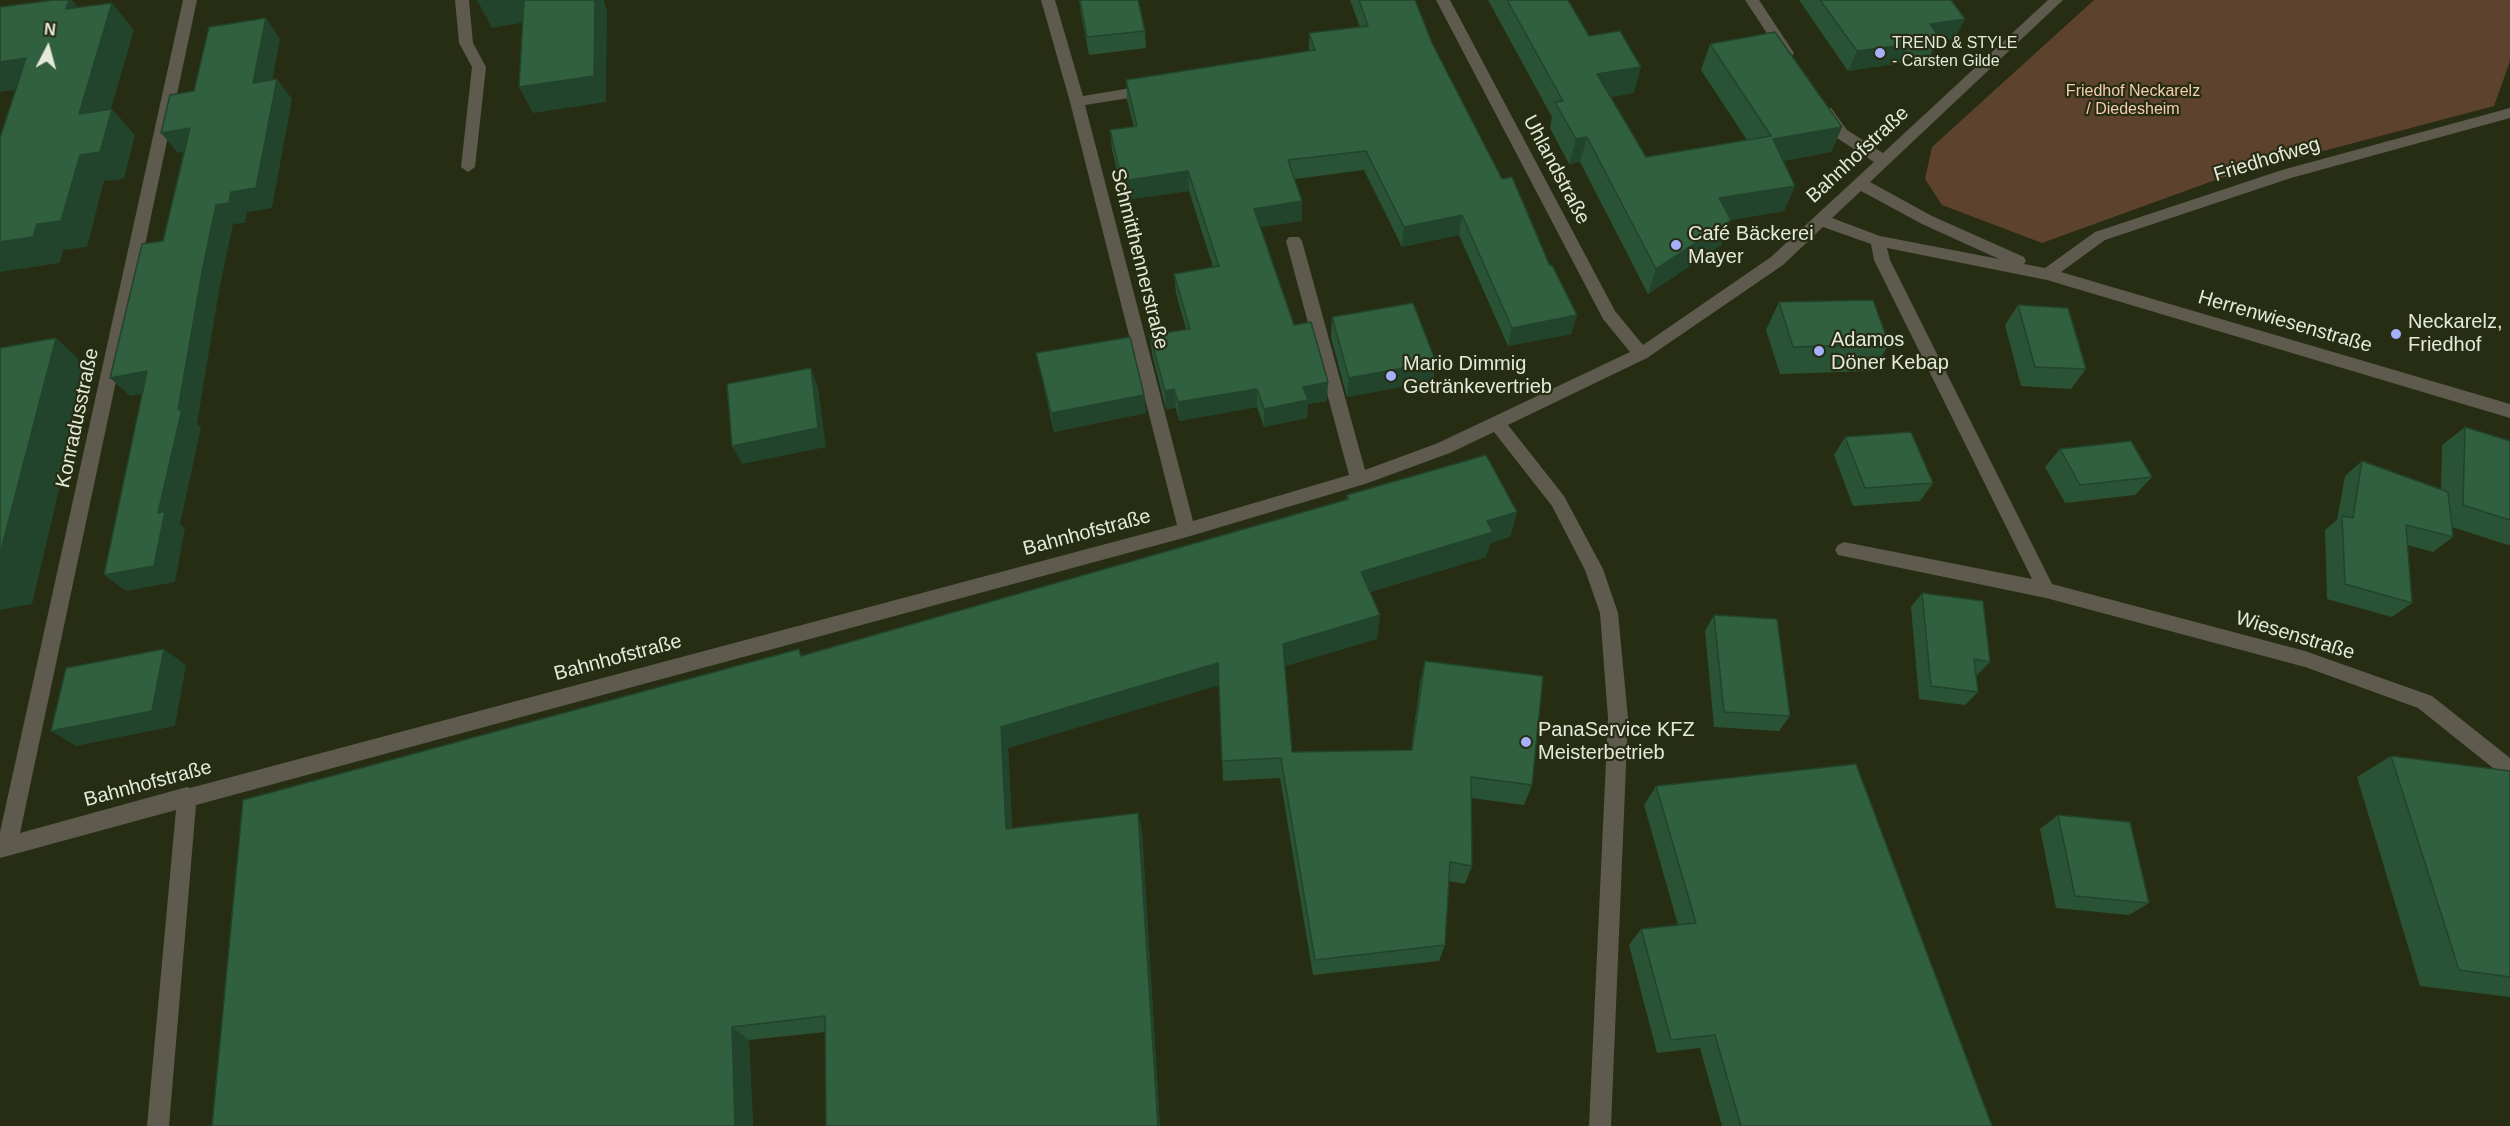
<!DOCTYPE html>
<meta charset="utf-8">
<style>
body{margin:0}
#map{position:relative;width:2510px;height:1126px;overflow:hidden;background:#272d13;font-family:Helvetica,sans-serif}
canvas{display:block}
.north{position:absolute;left:18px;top:18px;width:60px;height:60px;-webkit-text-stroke:4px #272d13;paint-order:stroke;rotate:6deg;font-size:16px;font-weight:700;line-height:24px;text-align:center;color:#e4e9d9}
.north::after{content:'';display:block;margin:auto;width:21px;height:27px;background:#e4e9d9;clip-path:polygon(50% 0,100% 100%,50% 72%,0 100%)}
</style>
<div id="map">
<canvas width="2510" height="1126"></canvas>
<div class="north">N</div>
</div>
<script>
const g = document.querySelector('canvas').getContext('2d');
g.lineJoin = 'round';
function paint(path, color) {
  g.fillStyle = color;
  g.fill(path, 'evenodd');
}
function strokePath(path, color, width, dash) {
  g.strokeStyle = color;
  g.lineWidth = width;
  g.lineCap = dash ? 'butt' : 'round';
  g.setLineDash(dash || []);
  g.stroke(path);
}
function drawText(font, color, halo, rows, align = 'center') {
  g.font = font + ' Helvetica,sans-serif';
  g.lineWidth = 4.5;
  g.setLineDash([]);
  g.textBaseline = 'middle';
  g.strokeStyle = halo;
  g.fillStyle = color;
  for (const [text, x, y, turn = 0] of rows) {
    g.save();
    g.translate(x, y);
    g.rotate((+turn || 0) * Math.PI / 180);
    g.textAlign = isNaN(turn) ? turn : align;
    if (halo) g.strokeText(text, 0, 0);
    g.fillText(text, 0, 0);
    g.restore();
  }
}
const green = new Path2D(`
 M2094,0H2510V61L2494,106L2221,178L2042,243L1942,205L1925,179L1932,147Z`);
const minor = new Path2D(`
 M183,0H197L20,833L187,787L190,788L1177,525L1070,102L1041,0H1055L1083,96L1149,85L1156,90L1149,95L1085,105L1193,521L1349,475L1286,241L1289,237H1299L1302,241L1365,470L1438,443L1630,352L1603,319L1436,0H1450L1615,311L1643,345L1771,257L1874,162L1837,138L1819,111L1821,108H1831L1847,130L1883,153L2048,0H2063L1870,182L1932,216L2024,257L2026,261L2024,264L2045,268L2095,232L2282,170L2510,108V118L2291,178L2105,240L2061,272L2510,404V418L2047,280L1887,248L1890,260L2052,584L2305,651L2432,696L2510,758V779L2503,776L2418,708L2305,667L2046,598L1838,555L1835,550L1838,545L1844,542L2032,579L1874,260L1871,244L1823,227L1783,265L1647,358L1508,425L1564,496L1603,569L1618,613L1628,718L1611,1126H1589L1608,718L1600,613L1585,570L1552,506L1494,432L1450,453L1365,484L1187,537L196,805L169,1126H147L176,810L0,858V832ZM1861,191L1922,224L1999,259L1880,236L1832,218Z
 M455,0H469L473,43L486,67L475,167L468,172L461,167L472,67L459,43Z
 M1745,0H1759L1794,53L1792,56H1782Z`);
const wall = new Path2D(`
 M1079,0L1145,31L1146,48L1089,55L1081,13Z
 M1350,0H1415L1432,43L1502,179L1577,315L1571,334L1508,346L1459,235L1402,247L1364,170L1295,179L1302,221L1260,227L1294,325L1327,401L1308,404L1307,418L1264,427L1257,407L1179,421L1176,408L1166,409L1152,354L1150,335L1186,329L1176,293L1174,274L1213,267L1189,191L1124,200L1112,150L1110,130L1134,127L1127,100L1126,80L1309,51V33L1360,27Z
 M1488,0H1568L1589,36L1634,93L1610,97L1646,157L1747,140L1701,70L1710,44L1842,127L1831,152L1783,161L1795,186L1784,211L1730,220L1721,245L1648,294L1580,162L1569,164L1550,128L1552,117Z
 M1799,0H1951L1955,39L1937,41L1930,56L1902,60L1901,63L1848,71Z
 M1779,302L1889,344L1873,371L1780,374L1766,330Z
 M2018,305L2086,369L2071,389L2021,386L2005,325Z
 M1332,317L1436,362L1433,381L1347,397L1331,337Z
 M1036,353L1144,395L1146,413L1054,432Z
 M2465,427L2510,441V544L2508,545L2452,527L2453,537L2433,552L2407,545L2412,603L2392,617L2327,599L2325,530L2337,520L2345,476L2362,461L2441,490L2442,445Z
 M1845,437L1933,483L1920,501L1853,506L1834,455Z
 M2060,449L2152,477L2135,495L2065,503L2045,467Z
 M1347,495L1517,512L1510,537L1490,543L1486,557L1370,592L1377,639L1285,666L1292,752L1411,750L1420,683L1425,661L1532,785L1524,805L1471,798L1472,866L1465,884L1449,881L1445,945L1439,961L1313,975L1280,778L1223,781L1219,685L1008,748L1012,828L1138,813L1142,832L1160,1126H826L825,1032L749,1040L753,1126H212L803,655L1346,500Z
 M1922,593L1990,662L1977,675H1976L1978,692L1965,705L1919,699L1911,607Z
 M1714,615L1790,716L1779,731L1714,727L1705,631Z
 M2391,756L2510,771V997L2420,986L2357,777Z
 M1656,786L1992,1126H1722L1700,1048L1657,1053L1629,945L1641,929L1678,925L1644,805Z
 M2058,815L2149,903L2129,915L2056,908L2040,829Z`);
const shadedWall = new Path2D(`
 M69,0H72L92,25L66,9Z
 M492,0H528L538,20L492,28L478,2Z
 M595,0H604L605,5L607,10L606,102L533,113L519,87Z
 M112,3L134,30L102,140L79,114Z
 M266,18L280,39L268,103L253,83Z
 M1965,19L1955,39L1937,41L1939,37L1930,24Z
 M1910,44L1901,63L1848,71L1857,51Z
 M26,58L50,85L0,92V62Z
 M1641,67L1634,93L1591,100L1597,74Z
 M277,79L292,99L272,208L247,212L245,223L233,224L219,291L197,424L201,428L180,524L185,528L175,582L126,591L104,575L158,513L178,410L202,272L216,205L231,192Z
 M112,109L135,135L124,179L104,181L87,247L63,250L60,263L0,272V242L37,224L80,155Z
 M1842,127L1831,152L1763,165L1773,139Z
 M190,128L206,148L178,153L161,133Z
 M1587,137L1580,162L1569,164L1576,139Z
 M1188,171L1189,191L1124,200L1122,181Z
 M1795,186L1784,211L1730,220L1721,245L1648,294L1656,269L1719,198Z
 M1302,201V221L1254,228V209Z
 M1462,215L1459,235L1402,247L1404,227Z
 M1577,315L1571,334L1508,346L1512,328Z
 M56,338L88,368L32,604L0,610V554Z
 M1436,362L1433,381L1347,397L1349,378Z
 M811,368L818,387L826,447L742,464L732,446Z
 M147,371L167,389L130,396L110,378Z
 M1328,382L1327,401L1308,404L1307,418L1264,427V409L1303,387Z
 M1174,389L1176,408L1166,409L1165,391Z
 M1257,389V407L1179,421L1178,402Z
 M1144,395L1146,413L1054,432L1051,413Z
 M1517,512L1510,537L1490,543L1486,557L1358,596L1361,572L1487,521Z
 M1380,615L1377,639L1282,667L1283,644Z
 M164,649L186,665L175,726L76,746L51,731Z
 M1218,663L1219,685L1008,748L1013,847L1006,829L1001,727Z
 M1138,813L1142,832L1160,1126H1158Z
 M732,1027L749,1040L753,1126H735Z`);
const building = new Path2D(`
 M54,0H69L66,9L112,3L79,114L112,109L100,152L80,155L61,221L37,224L33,237L0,242V138L26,58L0,62V7Z
 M478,0H492L478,2Z
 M524,0H595L594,76L519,87Z
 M1080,0H1138L1145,31L1087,37Z
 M1359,0H1415L1432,43L1502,179L1512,177L1550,266L1552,265L1577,315L1512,328L1462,215L1404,227L1366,151L1288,160L1302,201L1254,209L1294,325L1311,322L1328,382L1303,387L1308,400L1264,409L1257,389L1178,402L1174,389L1165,391L1150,335L1190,329L1174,274L1219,266L1188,171L1122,181L1110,130L1137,126L1126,80L1315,50L1309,33L1368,26Z
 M1507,0H1568L1589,36L1620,31L1641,67L1597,74L1646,157L1771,136L1710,44L1775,32L1842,127L1773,139L1795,186L1719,198L1731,220L1656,269L1587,137L1576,139L1555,102L1563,101Z
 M1820,0H1951L1965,19L1930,24L1939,37L1907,41L1910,44L1857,51Z
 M266,18L253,83L277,79L256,188L231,192L229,203L216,205L202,272L178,410L182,409L158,513L165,511L154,566L104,575L147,371L110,378L142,244L163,241L190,128L161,133L170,95L194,91L209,27Z
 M1873,300L1889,344L1793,347L1779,302Z
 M1413,303L1436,362L1349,378L1332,317Z
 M2018,305L2068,308L2086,369L2035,367Z
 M1130,337L1144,395L1051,413L1036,353Z
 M56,338L0,554V348Z
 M811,368L818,428L732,446L727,384Z
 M2465,427L2510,441V520L2463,505Z
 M1911,432L1933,483L1865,488L1845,437Z
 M2131,441L2152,477L2080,485L2060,449Z
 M1486,455L1517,512L1487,521L1493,532L1361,572L1380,615L1283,644L1292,752L1412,750L1425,661L1543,676L1532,785L1471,777L1472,866L1450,862L1445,945L1315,960L1281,758L1222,761L1218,663L1001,727L1006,829L1138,813L1158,1126H826L825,1016L732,1027L735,1126H212L243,800L799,649L801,656L1349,499L1347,495Z
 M2362,461L2448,492L2453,537L2406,525L2412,603L2345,584L2342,516L2353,518Z
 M1922,593L1983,601L1990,662L1974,659L1978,692L1931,686Z
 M1714,615L1777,619L1790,716L1724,712Z
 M164,649L152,711L51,731L66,668Z
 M2391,756L2510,771V977L2459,970Z
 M1856,764L1992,1126H1741L1715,1035L1671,1040L1641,929L1696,923L1656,786Z
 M2058,815L2130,822L2149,903L2075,896Z`);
const markers = [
 [1880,53,6,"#a6b1fc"],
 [1676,245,6,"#a6b1fc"],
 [2396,334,6,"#a6b1fc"],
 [1819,351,6,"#a6b1fc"],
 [1391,376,6,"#a6b1fc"],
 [1526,742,6,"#a6b1fc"]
];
const farPoinames = [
 ["TREND & STYLE",1892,44],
 ["- Carsten Gilde",1892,62]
];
const farParknames = [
 ["Friedhof Neckarelz",2133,92],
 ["/ Diedesheim",2133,110]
];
const streetNames = [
 ["Bahnhofstraße",1858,155,-43],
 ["Friedhofweg",2267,160,-17],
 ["Uhlandstraße",1556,170,62],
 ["Schmitthennerstraße",1139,259,76],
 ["Herrenwiesenstraße",2285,322,16],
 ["Konradusstraße",78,418,-78],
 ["Bahnhofstraße",1087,533,-15],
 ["Wiesenstraße",2295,636,17],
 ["Bahnhofstraße",618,658,-15],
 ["Bahnhofstraße",148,784,-15]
];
const poiNames = [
 ["Café Bäckerei",1688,234],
 ["Mayer",1688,257],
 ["Neckarelz,",2408,322],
 ["Friedhof",2408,345],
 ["Adamos",1831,340],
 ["Döner Kebap",1831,363],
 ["Mario Dimmig",1403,364],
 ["Getränkevertrieb",1403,387],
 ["PanaService KFZ",1538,730],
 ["Meisterbetrieb",1538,753]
];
paint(green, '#5d422e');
paint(minor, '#5e5a4e');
paint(wall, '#2a5336');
paint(shadedWall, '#22432c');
paint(building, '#31603f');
strokePath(building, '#22432c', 1.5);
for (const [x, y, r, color] of markers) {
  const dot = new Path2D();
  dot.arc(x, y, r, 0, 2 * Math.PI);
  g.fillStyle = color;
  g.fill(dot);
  strokePath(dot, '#272d13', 2);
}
drawText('16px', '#e4e9d9', '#272d13', farPoinames, 'left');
drawText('16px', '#f8cdaf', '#272d13', farParknames);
drawText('20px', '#e4e9d9', '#272d13', streetNames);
drawText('20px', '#e4e9d9', '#272d13', poiNames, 'left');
</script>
